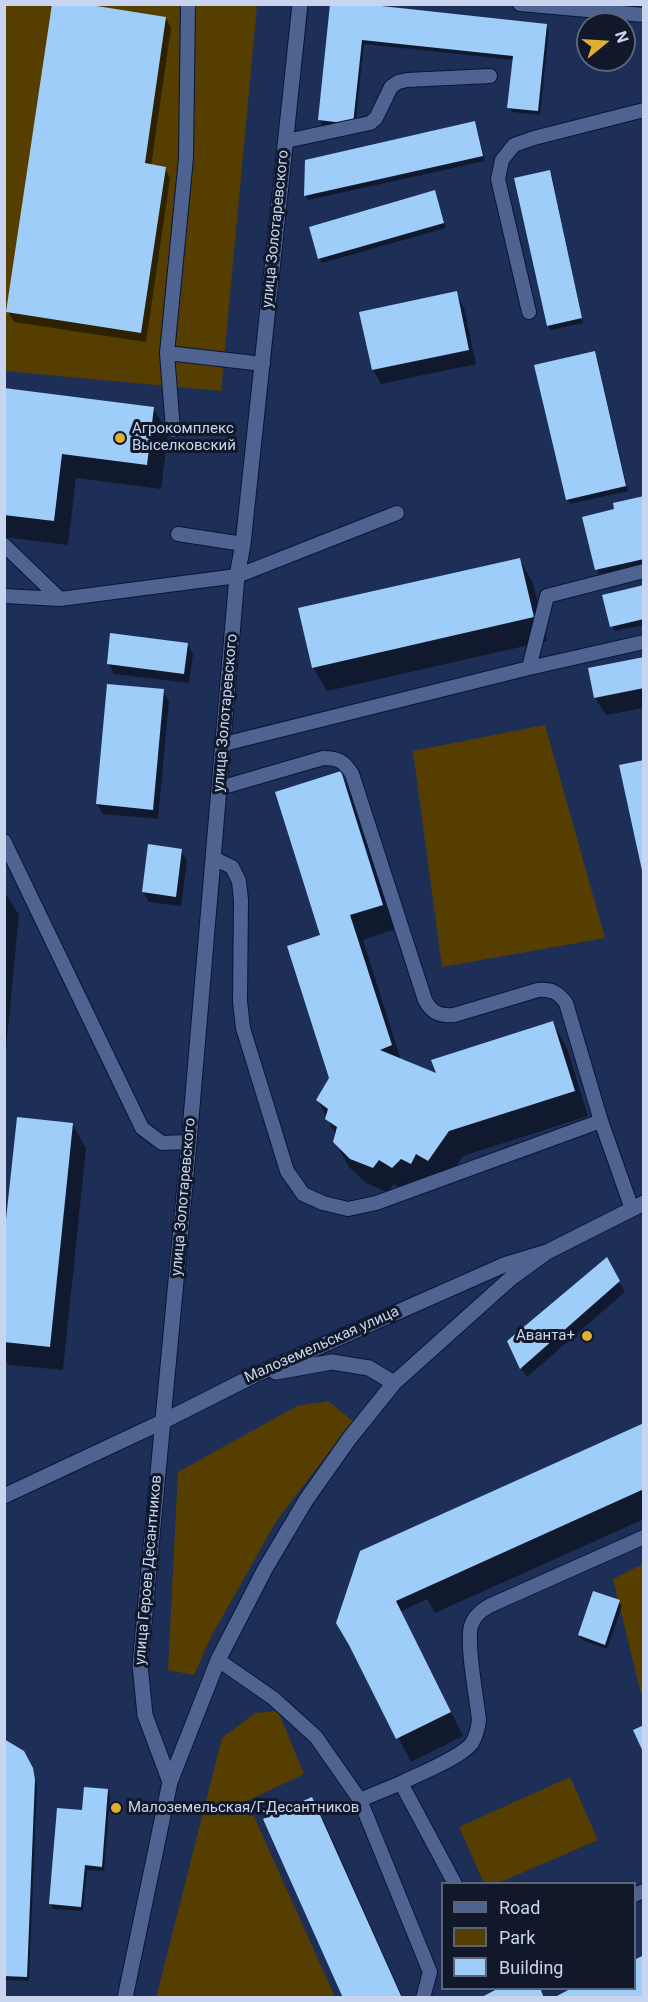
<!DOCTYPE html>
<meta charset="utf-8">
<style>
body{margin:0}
#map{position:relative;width:648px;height:2002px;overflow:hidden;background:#1e2f57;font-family:Roboto,sans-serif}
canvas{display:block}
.frame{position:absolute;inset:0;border:6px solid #c9d5ef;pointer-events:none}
.legend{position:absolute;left:441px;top:1882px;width:195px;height:108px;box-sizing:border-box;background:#10182a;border:2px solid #5a6479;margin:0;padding:8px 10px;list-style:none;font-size:18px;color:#c9d5ef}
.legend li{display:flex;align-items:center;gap:12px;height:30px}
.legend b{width:30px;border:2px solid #5a6479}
.north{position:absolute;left:576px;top:12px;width:60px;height:60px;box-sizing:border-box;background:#10182a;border:2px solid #5a6479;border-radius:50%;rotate:72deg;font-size:16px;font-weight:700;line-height:24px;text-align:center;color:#c9d5ef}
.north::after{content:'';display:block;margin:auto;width:21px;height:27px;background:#e1af34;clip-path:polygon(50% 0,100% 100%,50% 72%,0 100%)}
</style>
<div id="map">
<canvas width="648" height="2002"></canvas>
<div class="frame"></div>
<ul class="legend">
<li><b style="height:8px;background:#4f6390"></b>Road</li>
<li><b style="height:16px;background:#553e00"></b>Park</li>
<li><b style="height:16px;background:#9dcdf8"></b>Building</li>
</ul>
<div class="north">N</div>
</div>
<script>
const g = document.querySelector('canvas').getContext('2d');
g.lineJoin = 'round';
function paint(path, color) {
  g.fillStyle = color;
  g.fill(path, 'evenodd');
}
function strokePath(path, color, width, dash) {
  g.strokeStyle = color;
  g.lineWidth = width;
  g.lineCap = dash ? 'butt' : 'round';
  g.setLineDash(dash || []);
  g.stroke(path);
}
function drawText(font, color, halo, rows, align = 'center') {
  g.font = font + ' Roboto,sans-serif';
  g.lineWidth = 6;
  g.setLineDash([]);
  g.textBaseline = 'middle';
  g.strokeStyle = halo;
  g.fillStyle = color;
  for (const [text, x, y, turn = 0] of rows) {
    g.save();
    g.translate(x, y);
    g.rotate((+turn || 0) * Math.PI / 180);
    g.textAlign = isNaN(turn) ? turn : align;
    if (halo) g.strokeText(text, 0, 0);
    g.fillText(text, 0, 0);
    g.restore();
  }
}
const green = new Path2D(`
 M4,5H257L221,391L5,371Z
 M545,725L605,938L442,967L413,751Z
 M328,1401L353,1421L277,1520L212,1635L194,1675L168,1670L178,1472L297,1406Z
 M643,1564V1702L613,1579Z
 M278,1711L304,1774L247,1801L335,1997L156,1998L222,1738L255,1713Z
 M570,1777L598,1840L498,1883H484L459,1827Z`);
const shadow = new Path2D(`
 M332,4L546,26L549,30L540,115L512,112L509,108L514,60L364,44L355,128L322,125L320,120Z
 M166,18L171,28L151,166L165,168L170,178L146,342L14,322L8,312Z
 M475,123L477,128L485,161L308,200L306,196Z
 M549,172L552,176L583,323L551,330L548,325Z
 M434,192L446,228L322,263L319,258Z
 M456,293L464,308L476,364L381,384L373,370Z
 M594,352L597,357L628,491L570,504L567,499Z
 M4,390L153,408L168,433L161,489L76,478L68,545L4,537Z
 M644,497V564L599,574L597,569L616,510Z
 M519,559L533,583L547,641L327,691L313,667Z
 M644,587V625L614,631L604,596Z
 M187,644L193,654L189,683L114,674L108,663Z
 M644,659V708L606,715L595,698Z
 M163,691L169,701L158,819L103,814L97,804Z
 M340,773L354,797L396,929L363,940L401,1060L438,1075L553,1023L567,1048L588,1116L463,1156L443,1185L406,1192L394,1184L387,1192L366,1183L349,1167L335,1142L336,1136L318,1100L331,1078L322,936Z
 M181,851L187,861L181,906L149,902L143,892Z
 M4,891L19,915L4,1070Z
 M72,1124L86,1148L63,1370L9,1365L4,1357V1252Z
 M606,1259L625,1292L527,1377L521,1368Z
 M644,1425V1519L435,1613L427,1599L400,1612L463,1736L411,1762L351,1647L361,1552Z
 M619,1602L622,1606L607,1649L582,1640L579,1635Z
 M4,1741L21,1751L35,1775L37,1787L29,1981L4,1980Z
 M108,1790L110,1795L104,1871L87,1870L83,1911L53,1909L51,1904L84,1811Z
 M311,1799L325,1823L403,1998H345Z`);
const building = new Path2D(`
 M52,4H84L166,17L145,163L166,167L141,333L6,312Z
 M330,4H363L547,24L538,111L507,108L513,56L362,40L353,124L318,120Z
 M475,121L483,156L304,196L305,160Z
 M550,170L582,318L547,326L514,178Z
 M435,190L444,223L318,259L309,227Z
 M457,291L469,350L372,370L359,312Z
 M595,351L626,486L566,500L534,365Z
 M4,388L154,407L147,465L62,454L54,521L4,515Z
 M644,496V559L595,570L582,517L614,509L613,503Z
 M520,558L534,617L312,668L298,608Z
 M644,585V619L610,627L602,595Z
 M110,633L188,643L184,674L107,664Z
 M644,657V688L594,698L588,668Z
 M107,684L164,689L153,810L96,804Z
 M644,760V875H643L619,765Z
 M341,771L383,905L350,915L392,1045L380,1050L436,1073L431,1060L553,1021L575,1091L449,1131L428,1161L416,1154L411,1164L401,1159L392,1168L379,1160L373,1168L350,1159L333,1142L337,1127L325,1119L328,1109L316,1100L329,1078L287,946L320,935L275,792Z
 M148,844L182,849L176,897L142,892Z
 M17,1117L73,1123L50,1347L4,1342V1238Z
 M607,1257L620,1281L520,1369L507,1341Z
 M644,1423V1489L396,1601L451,1712L396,1739L349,1645L336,1623L360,1551Z
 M593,1591L620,1600L605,1645L578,1635Z
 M644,1725V1754L633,1730Z
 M4,1739L24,1751L33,1768L35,1779L27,1977L4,1976Z
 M84,1787L108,1789L102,1867L85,1865L81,1907L49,1904L57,1808L82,1810Z
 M312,1797L402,1998H343L263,1819Z
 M644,1955V1998H553L572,1988H634V1960Z
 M499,1988H540L544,1998H480Z`);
const service = new Path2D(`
 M188,4L186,158L167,353L263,364
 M520,4L644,15
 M286,141L370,123L376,118L391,87L398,82L407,80L490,76
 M529,312L498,179L502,160L514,145L534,138L644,110
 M167,353L173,430
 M178,534L243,544
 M4,545L60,599
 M4,596L60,599L237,576L397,513
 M529,668L644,642
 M224,744L529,668L547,596L644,571
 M220,788L323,758C338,758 344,761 352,774L425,1000C432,1013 439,1016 454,1015L538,990C551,989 558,992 566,1003L601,1121
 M4,841L142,1128L162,1143L189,1142
 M213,858L232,867L239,881L241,900L240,1001L243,1028L287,1171L303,1194L323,1203L348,1209L376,1203L601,1121L632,1209
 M218,1660L273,1698L316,1737L360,1800L401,1783L455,1884
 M401,1783C419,1774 462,1757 472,1743C477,1735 478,1728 479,1720C477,1699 466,1645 471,1626C474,1616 481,1611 489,1606L644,1537
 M360,1800L430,1972L423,1998
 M634,1895L644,1891`);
const minor = new Path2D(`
 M276,1372L332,1362L369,1368L394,1383
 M4,1496L162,1422L253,1376L504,1265L547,1252L644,1203
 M170,1782L145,1715L140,1665L189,1142L237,576L243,544L300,4
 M125,1998L170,1782L218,1660L265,1569L306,1500L349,1439L394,1383L510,1279L547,1252`);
const markers = [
 [120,438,6,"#e1af34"],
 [587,1336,6,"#e1af34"],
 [116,1808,6,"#e1af34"]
];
const streetNames = [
 ["улица Золотаревского",276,229,-84],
 ["улица Золотаревского",226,713,-85],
 ["улица Золотаревского",184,1197,-85],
 ["Малоземельская улица",322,1345,-24],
 ["улица Героев Десантников",149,1570,-85]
];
const poiNames = [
 ["Агрокомплекс",132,429],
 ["Выселковский",132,446],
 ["Аванта+",575,1336,"right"],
 ["Малоземельская/Г.Десантников",128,1808]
];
paint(green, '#553e00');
paint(shadow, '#0007');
paint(building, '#9dcdf8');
strokePath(service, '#07153b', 16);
strokePath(minor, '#07153b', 17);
strokePath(service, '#4f6390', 14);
strokePath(minor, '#4f6390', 15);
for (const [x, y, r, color] of markers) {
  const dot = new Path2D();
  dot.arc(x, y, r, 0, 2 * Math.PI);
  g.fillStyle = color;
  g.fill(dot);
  strokePath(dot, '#10182a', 2);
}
drawText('15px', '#c9d5ef', '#10182a', streetNames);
drawText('15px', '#c9d5ef', '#10182a', poiNames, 'left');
</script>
